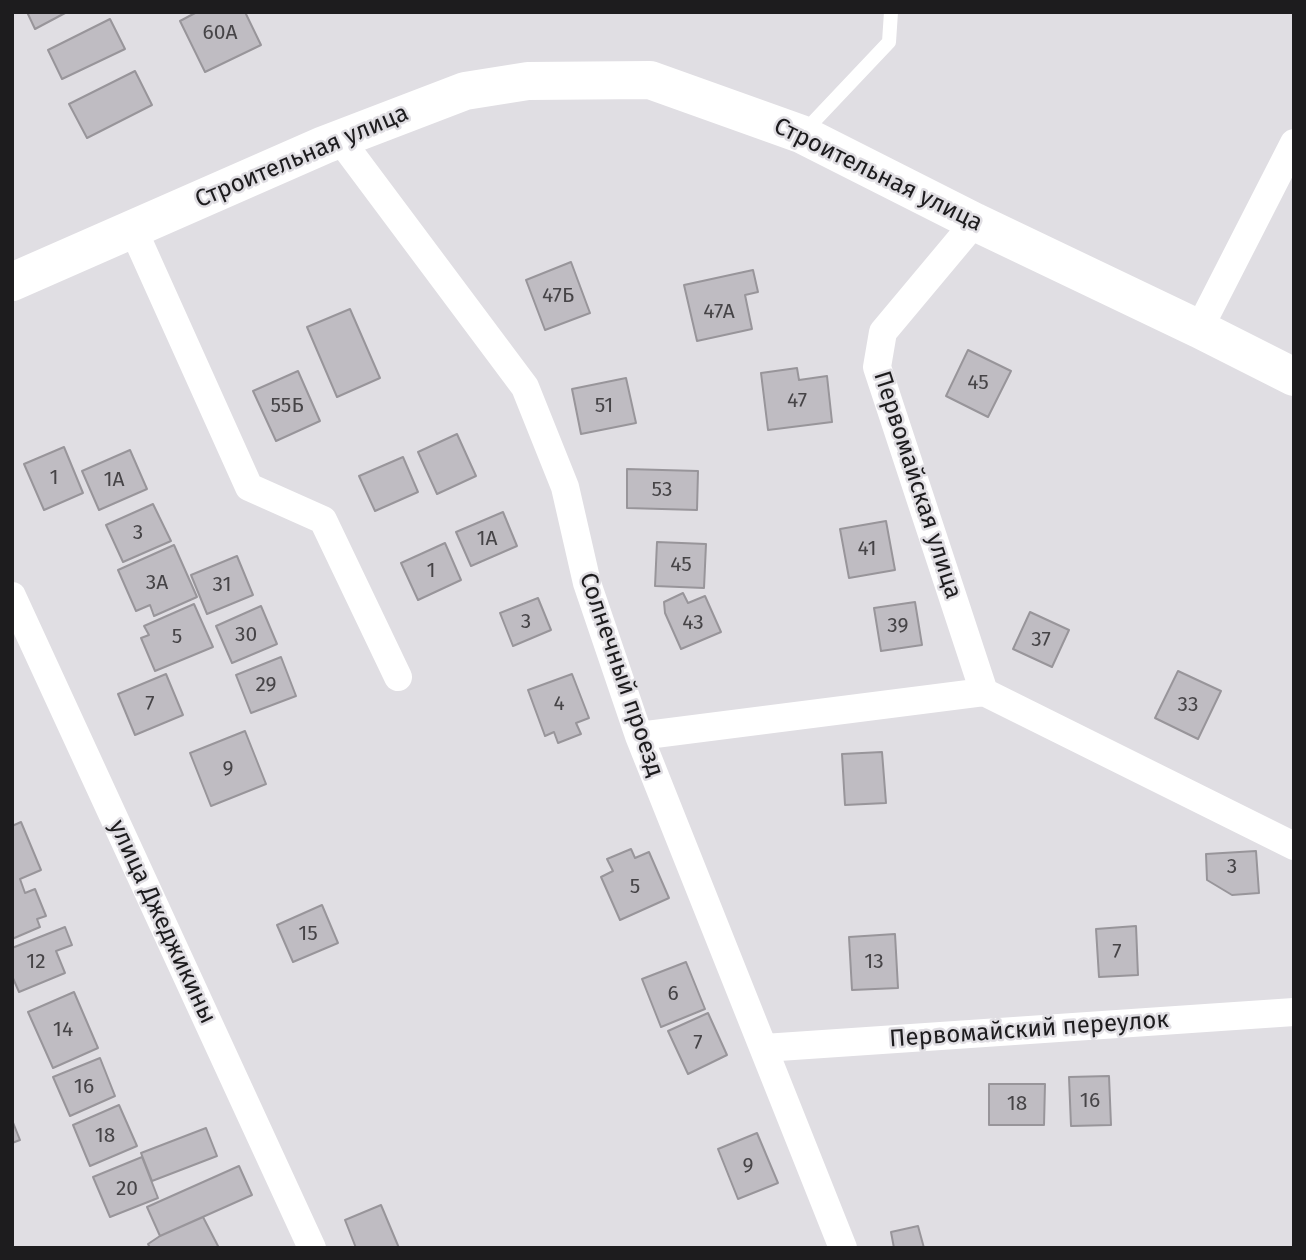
<!DOCTYPE html>
<meta charset="utf-8">
<style>
body{margin:0}
#map{position:relative;width:1306px;height:1260px;overflow:hidden;background:#e0dee3;font-family:"Fira Sans",sans-serif}
canvas{display:block}
.frame{position:absolute;inset:0;border:14px solid #1d1c1e;pointer-events:none}
</style>
<div id="map">
<canvas width="1306" height="1260"></canvas>
<div class="frame"></div>
</div>
<script>
const g = document.querySelector('canvas').getContext('2d');
g.lineJoin = 'round';
function paint(path, color) {
  g.fillStyle = color;
  g.fill(path, 'evenodd');
}
function strokePath(path, color, width, dash) {
  g.strokeStyle = color;
  g.lineWidth = width;
  g.lineCap = dash ? 'butt' : 'round';
  g.setLineDash(dash || []);
  g.stroke(path);
}
function drawText(font, color, halo, rows, align = 'center') {
  g.font = font + ' "Fira Sans",sans-serif';
  g.lineWidth = 5;
  g.setLineDash([]);
  g.textBaseline = 'middle';
  g.strokeStyle = halo;
  g.fillStyle = color;
  for (const [text, x, y, turn = 0] of rows) {
    g.save();
    g.translate(x, y);
    g.rotate((+turn || 0) * Math.PI / 180);
    g.textAlign = isNaN(turn) ? turn : align;
    if (halo) g.strokeText(text, 0, 0);
    g.fillText(text, 0, 0);
    g.restore();
  }
}
const building = new Path2D(`
 M27,12H67L35,29Z
 M197,12H245L261,45L205,72L180,21Z
 M110,19L125,49L62,79L48,50Z
 M135,71L152,105L87,138L69,104Z
 M571,262L590,313L545,330L526,280Z
 M753,270L758,292L745,295L752,329L697,341L684,285Z
 M350,309L380,378L337,397L307,327Z
 M968,350L1011,371L988,417L946,396Z
 M797,368L799,380L827,376L832,422L768,430L761,373Z
 M298,371L320,421L276,441L253,391Z
 M626,378L636,423L581,434L572,389Z
 M457,434L476,476L437,494L418,452Z
 M64,447L83,493L44,510L24,464Z
 M130,450L147,489L99,510L82,471Z
 M403,457L418,492L375,511L359,476Z
 M627,469L698,471L697,510L627,508Z
 M153,504L171,541L123,562L106,525Z
 M503,512L517,546L471,566L456,532Z
 M886,521L895,570L849,578L840,529Z
 M657,542L706,544L704,588L655,586Z
 M445,543L461,580L418,600L401,563Z
 M174,545L197,597L154,616L150,605L136,611L118,570Z
 M237,556L253,595L207,614L191,575Z
 M683,593L688,603L705,596L721,632L681,649L665,613L664,602Z
 M538,598L551,630L513,646L500,613Z
 M915,602L922,645L881,651L874,608Z
 M194,604L213,647L155,671L141,638L149,635L144,626Z
 M261,606L277,644L232,663L216,626Z
 M1030,612L1069,630L1052,667L1013,649Z
 M281,657L296,696L251,713L236,675Z
 M1178,671L1221,691L1198,739L1155,718Z
 M166,674L183,715L135,735L118,694Z
 M572,674L589,718L576,723L581,734L558,743L554,732L545,736L528,690Z
 M245,731L266,784L211,806L190,753Z
 M882,752L886,803L845,805L842,754Z
 M21,822L41,870L20,879L25,893L35,889L46,916L37,919L40,927L12,939V826Z
 M631,849L635,858L649,852L669,898L620,920L601,877L613,871L607,859Z
 M1256,851L1259,893L1232,895L1207,880L1206,854Z
 M322,905L338,943L293,962L277,925Z
 M1136,926L1138,975L1099,977L1096,929Z
 M65,927L72,945L56,951L65,973L19,992L12,976V948Z
 M895,934L898,988L852,990L849,937Z
 M686,962L705,1009L661,1027L642,979Z
 M74,992L98,1048L53,1068L28,1012Z
 M708,1013L727,1055L688,1074L668,1031Z
 M100,1058L115,1096L70,1116L53,1077Z
 M1109,1076L1111,1125L1071,1126L1069,1077Z
 M989,1084H1045L1044,1125H989Z
 M119,1105L137,1146L90,1166L73,1125Z
 M12,1120L20,1140L12,1143Z
 M206,1128L217,1156L152,1181L141,1153Z
 M757,1133L778,1183L738,1199L718,1149Z
 M142,1157L158,1198L110,1217L93,1177Z
 M239,1166L252,1195L160,1236L147,1207Z
 M381,1205L399,1248H356L345,1220Z
 M203,1217L219,1248H150L148,1244L160,1236Z
 M918,1226L924,1248H894L891,1232Z`);
const lane = new Path2D(`
 M802,134L889,42L891,12`);
const street = new Path2D(`
 M339,138L525,387L565,487L587,583L639,736L843,1248
 M975,222L883,332L877,367L984,692
 M133,229L249,487L323,520L398,677
 M1199,329L1294,143
 M12,596L312,1248
 M639,736L984,692L1294,846
 M764,1048L1294,1012`);
const secondary = new Path2D(`
 M12,282L324,145L465,91L528,81L650,80L801,134L975,222L1199,329L1294,377`);
const numberNames = [
 ["60А",220,33],
 ["47Б",558,296],
 ["47А",719,312],
 ["45",978,383],
 ["47",797,401],
 ["55Б",287,406],
 ["51",604,406],
 ["1",54,478],
 ["1А",114,480],
 ["53",662,490],
 ["3",138,533],
 ["1А",487,539],
 ["41",867,549],
 ["45",681,565],
 ["1",431,571],
 ["3А",157,583],
 ["31",222,585],
 ["3",526,622],
 ["43",693,623],
 ["39",898,626],
 ["30",246,635],
 ["5",177,637],
 ["37",1041,640],
 ["29",266,685],
 ["7",150,704],
 ["4",559,704],
 ["33",1188,705],
 ["9",228,769],
 ["3",1232,867],
 ["5",635,887],
 ["15",308,934],
 ["7",1117,952],
 ["12",36,962],
 ["13",874,962],
 ["6",673,994],
 ["14",63,1030],
 ["7",698,1043],
 ["16",84,1087],
 ["16",1090,1101],
 ["18",1017,1104],
 ["18",105,1136],
 ["9",748,1166],
 ["20",127,1189]
];
const streetNames = [
 ["Строительная улица",302,157,-23],
 ["Строительная улица",878,175,26],
 ["Первомайская улица",917,485,72],
 ["Солнечный проезд",621,675,71],
 ["улица Джеджикины",162,922,65],
 ["Первомайский переулок",1029,1030,-4]
];
paint(building, '#bfbcc2');
strokePath(building, '#98959a', 2);
strokePath(lane, '#fff', 14);
strokePath(street, '#fff', 28);
strokePath(secondary, '#fff', 38);
drawText('21px', '#464447', null, numberNames);
drawText('24px', '#1d1c1e', '#e0dee3', streetNames);
</script>
